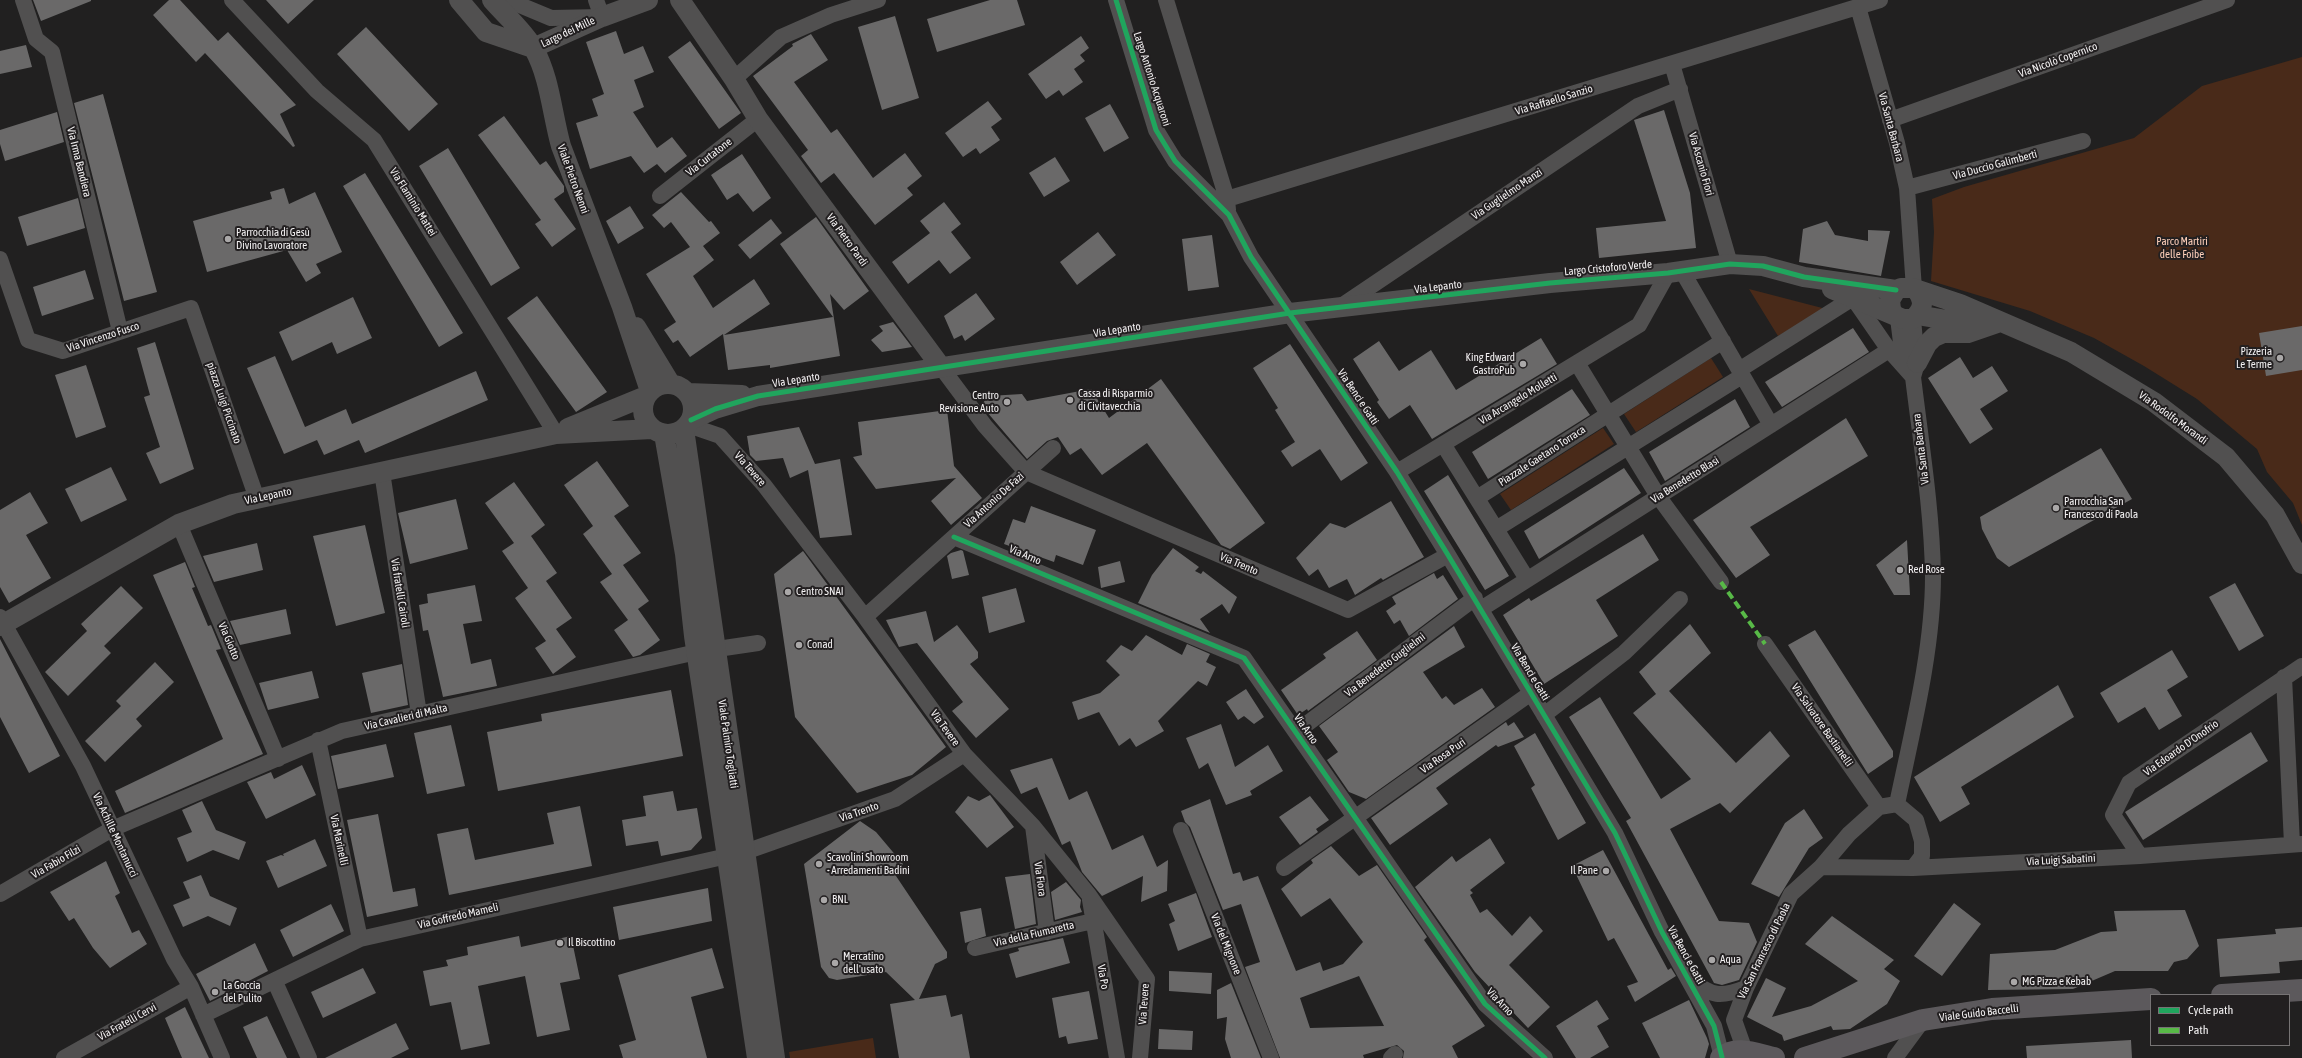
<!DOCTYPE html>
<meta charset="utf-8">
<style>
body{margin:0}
#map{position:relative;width:2302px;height:1058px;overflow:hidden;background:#212020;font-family:"Asap Condensed",sans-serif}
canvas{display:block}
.legend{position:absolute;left:2150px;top:994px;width:140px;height:52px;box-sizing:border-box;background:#221f20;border:1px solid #767374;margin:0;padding:5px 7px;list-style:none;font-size:12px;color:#f3f1f2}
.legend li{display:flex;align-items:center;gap:8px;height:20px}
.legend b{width:20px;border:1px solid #767374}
</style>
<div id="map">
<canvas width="2302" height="1058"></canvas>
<ul class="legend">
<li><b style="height:5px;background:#20a55d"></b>Cycle path</li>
<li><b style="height:5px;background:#58b947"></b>Path</li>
</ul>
</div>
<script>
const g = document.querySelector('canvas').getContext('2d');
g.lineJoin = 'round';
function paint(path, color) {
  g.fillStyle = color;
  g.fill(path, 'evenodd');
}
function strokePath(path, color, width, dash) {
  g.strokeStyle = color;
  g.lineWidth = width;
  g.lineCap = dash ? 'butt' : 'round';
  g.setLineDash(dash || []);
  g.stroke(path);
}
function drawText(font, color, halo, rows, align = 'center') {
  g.font = font + ' "Asap Condensed",sans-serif';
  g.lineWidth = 4;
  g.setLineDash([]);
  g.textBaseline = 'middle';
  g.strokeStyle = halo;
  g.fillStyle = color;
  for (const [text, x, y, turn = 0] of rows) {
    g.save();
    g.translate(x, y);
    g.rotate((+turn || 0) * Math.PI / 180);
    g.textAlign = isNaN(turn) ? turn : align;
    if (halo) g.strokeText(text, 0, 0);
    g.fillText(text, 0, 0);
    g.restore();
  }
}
const green = new Path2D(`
 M2302,57V525L2293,503L2267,472L2257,449L2197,399L2144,366L2094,338L2030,311L1931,281L1934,232L1932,199L1964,187L2134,138L2202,86Z
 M1749,289L1826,309L1778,336Z
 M1711,358L1723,377L1636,432L1624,414Z
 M1603,428L1614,444L1511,510L1500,494Z
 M873,1038L876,1058H790L789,1052Z`);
const building = new Path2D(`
 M33,0H91V1L41,21Z
 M169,0H180L218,41L228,32L296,105L280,114L295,146L293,147L205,53L196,62L153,15Z
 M266,0H314L288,24Z
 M990,0H1017L1025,25L937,52L927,19Z
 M895,16L919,98L882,110L858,27Z
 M366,27L438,104L409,131L337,54Z
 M616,31L624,54L643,46L654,72L634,80L644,107L633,112L657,148L672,137L687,156L665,173L657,164L644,173L631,156L590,169L576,123L598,116L592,99L604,94L586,42Z
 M811,34L828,60L794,82L831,133L837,129L873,178L905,153L922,176L907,188L913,195L875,225L834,173L821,183L801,156L808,150L753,76L793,46L792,44Z
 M1081,36L1089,48L1080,55L1085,61L1074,69L1083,82L1063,96L1059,90L1046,99L1028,74Z
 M690,41L741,113L719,129L668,57Z
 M26,45L32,67L0,74V51Z
 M103,94L157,292L124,301L74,103Z
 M988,101L1002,119L991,127L1000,140L980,154L976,148L963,157L945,133Z
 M1110,104L1129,138L1104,152L1085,118Z
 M1664,110L1690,193L1696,248L1599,258L1596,228L1666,221L1634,120Z
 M57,112L64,142L5,161L0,144V130Z
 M504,116L540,165L546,161L564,186V192L554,199L576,229L552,247L535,224L541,220L478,135Z
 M448,148L520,268L491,286L419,166Z
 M742,154L771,198L753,212L738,193L727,200L711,175Z
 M1055,157L1070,181L1044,197L1029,173Z
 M365,173L463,333L439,347L343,186Z
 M284,188L289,204L315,192L342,252L316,264L321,273L306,282L287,250L207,272L193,221L272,199L270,192Z
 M681,192L709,222L711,221L720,233L703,246L714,260L693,276L713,308L754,279L770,304L724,335L833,317L780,244L816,217L869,291L844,310L830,294L840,356L770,368V365L728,370L723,334L690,357L678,340L673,343L664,330L676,322L646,274L690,247L671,222L664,228L652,215Z
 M78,198L85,228L27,246L18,217Z
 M944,202L961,224L951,232L971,258L950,274L939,260L908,284L892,262L930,233L920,221Z
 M630,206L644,228L618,244L606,221Z
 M771,219L782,233L750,259L738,245Z
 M1827,221L1835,235L1868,241V230L1890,231L1881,276L1799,262L1803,229Z
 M1098,232L1116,255L1077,285L1060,262Z
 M1212,235L1219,287L1188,291L1182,239Z
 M85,270L94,299L42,316L33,287Z
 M976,293L995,319L965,341L962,335L954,339L944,316Z
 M537,296L607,392L576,412L507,318Z
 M353,297L372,338L337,354L332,342L292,361L279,332Z
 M893,322L912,347L882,352L871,340L883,331L879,326Z
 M2302,326V370L2266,376L2259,333Z
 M1853,328L1869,352L1782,407L1765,382Z
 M1541,338L1557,364L1432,439L1410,405L1389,419L1377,402L1379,400L1353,359L1379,341L1399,371L1431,350L1456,390Z
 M155,342L194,469L160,484L146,453L160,447L144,397L150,395L137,348Z
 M1290,344L1368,463L1341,481L1320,449L1292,467L1281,451L1295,442L1275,410L1278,408L1253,368Z
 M275,356L305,427L346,409L352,424L476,371L488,400L365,453L359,440L324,455L317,440L284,454L247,368Z
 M1960,357L1973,378L1992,366L2008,391L1980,409L1993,429L1970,444L1928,378Z
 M86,365L106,427L76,438L55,375Z
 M1161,379L1265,523L1230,549L1221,545L1147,443L1102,475L1081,448L1070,455L1058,437L1047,441L1027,459L981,405L989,396L1022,394L1027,401L1091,389L1109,418Z
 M1572,389L1590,415L1488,479L1472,452Z
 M1735,399L1750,427L1665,481L1649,452Z
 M947,410L954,466L982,498L951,525L931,501L956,478L876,489L853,457L862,455L858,422Z
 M1846,418L1868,456L1750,527L1770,555L1736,578L1693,520Z
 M799,427L815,464L840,459L852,535L820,538L808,470L790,478L783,458L756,461L750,455L747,436Z
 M2101,448L2132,499L2009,567L1997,558L1982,529L1980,517Z
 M597,461L629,506L614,516L641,553L623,565L649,601L638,609L660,640L640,655L633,657L614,630L628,620L600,582L612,574L583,534L593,526L564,485Z
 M111,467L127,500L81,522L65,489Z
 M1624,468L1641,493L1539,559L1524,531Z
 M1448,475L1509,576L1485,590L1424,491Z
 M514,482L545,525L531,536L557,573L546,581L572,618L556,629L576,657L553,674L535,648L546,641L515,598L528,588L502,551L514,543L485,503Z
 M30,492L48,523L26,535L51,578L9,603L0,587V510Z
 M456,499L468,549L410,564L398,513Z
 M1391,501L1424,557L1383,580L1381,578L1355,595L1347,579L1329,588L1318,569L1309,576L1296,558L1330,523L1345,528Z
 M1031,506L1096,530L1083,565L1056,555L1054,562L1004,544L1013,519L1025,523Z
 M365,525L385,613L336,626L313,536Z
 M1643,534L1659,560L1596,600L1618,636L1544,684L1503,615L1529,598L1531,601Z
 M1907,540L1910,595H1894L1876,565Z
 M257,543L263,570L214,582L203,556Z
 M1173,548L1199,567L1195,571L1201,574L1203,571L1237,597L1229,614L1222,604L1200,619L1210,633L1138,603L1152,575Z
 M961,550L963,551L969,575L952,579L947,556L951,553Z
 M803,551L946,747L912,775L857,793L795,717L774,574Z
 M1120,561L1125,582L1101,588L1098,567Z
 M185,562L195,587L192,588L208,626L211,625L221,649L216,650L263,754L125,813L115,791L223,739L153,575Z
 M1434,573L1437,579L1443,575L1458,599L1409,636L1400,620L1394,624L1386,611L1396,604L1392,597Z
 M2235,583L2264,636L2239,651L2209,597Z
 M475,585L482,621L463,624L471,664L491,659L497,686L443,697L428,630L423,631L419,605L428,603L427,594Z
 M121,586L143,608L104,646L111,653L68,696L45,672L87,631L81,624Z
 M1016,588L1025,622L989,633L982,597Z
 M286,609L291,634L240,645L230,621Z
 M926,611L934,642L957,625L978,652V658L970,664L1009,709L976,738L952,711L963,702L917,643L899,647L886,620Z
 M1690,624L1711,653L1669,691L1736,763L1770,731L1790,756L1730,813L1720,803L1670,829L1719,921L1749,923L1757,942L1739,980L1722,985L1714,983L1626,821L1631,818L1569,717L1600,697L1661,799L1691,779L1633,713L1656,694L1639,672Z
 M1454,626L1465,647L1423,672L1442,699L1446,696L1454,705L1482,688L1495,707L1366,799L1349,792L1327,760L1338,752L1319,726Z
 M1815,630L1893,751V757L1868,774L1788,645Z
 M1357,631L1377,660L1308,711L1307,709L1298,715L1281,690L1326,658L1323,654Z
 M1146,635L1182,655L1187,644L1210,654L1206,662L1216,667L1207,686L1198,681L1158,721L1164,731L1136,747L1130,738L1119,746L1099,712L1078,720L1072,702L1100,693L1120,675L1106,661L1121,645L1132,651Z
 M0,639L60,756L29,773L0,717Z
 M2172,650L2188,677L2167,690L2182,716L2159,730L2145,707L2118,723L2100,693Z
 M155,662L174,682L136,719L142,726L105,762L85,741L121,706L116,701Z
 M402,664L408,705L371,713L362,673Z
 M312,671L319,698L268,710L259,683Z
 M2058,685L2074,717L1961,787L1970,804L1940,822L1914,777Z
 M1246,689L1264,717L1254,724L1244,716L1238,720L1226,702Z
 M671,690L683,756L498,791L487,732L542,721L541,714Z
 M1506,722L1508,726L1514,722L1524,737L1498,747L1496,745L1436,788L1448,804L1390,845L1371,818Z
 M1221,724L1235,767L1268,745L1283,771L1250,791L1252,795L1226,805L1208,763L1199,769L1186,738Z
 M451,725L465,786L427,794L414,733Z
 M2251,732L2268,761L2143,840L2125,812Z
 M1535,733L1586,823L1558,840L1531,788L1535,785L1514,746Z
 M386,744L394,777L338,789L331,756Z
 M1052,758L1069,800L1087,791L1112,850L1143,835L1157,867L1168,860L1167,891L1141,902L1143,876L1102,896L1082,872L1070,841L1062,845L1037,787L1021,794L1010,770Z
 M302,765L316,795L266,819L247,782L271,772L274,779Z
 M673,791L677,811L697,808L702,838L691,850L661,856L658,841L626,846L622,820L646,816L643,796Z
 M990,795L1014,827L987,848L955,812L968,796L979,801Z
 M1310,796L1329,820L1316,829L1318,832L1300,845L1279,817Z
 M1210,799L1233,874L1240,872L1243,881L1258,876L1296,971L1320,962L1323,971L1343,964L1363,942L1330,898L1301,917L1281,889L1313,863L1311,860L1331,846L1359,876L1377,865L1427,937L1424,940L1485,1026L1452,1046L1458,1058H1403L1404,1051L1397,1045L1363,1055L1364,1058H1280L1245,967L1260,962L1241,904L1223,910L1190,827L1185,822L1181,811ZM1359,976L1384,1026L1310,1028L1300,998Z
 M202,801L216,830L246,842L239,860L213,850L187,862L177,838L192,832L182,810Z
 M580,806L592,866L449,895L437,834L468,828L475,860L554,844L547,813Z
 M1804,809L1823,838L1809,848L1779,897L1751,884L1785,823Z
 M378,814L393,892L415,888L418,906L367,917L347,820Z
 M860,821L876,832L903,864L896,876L947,952V958L935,964L919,999L946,995L951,1017L962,1014L970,1058H899L890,1004L915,1000L886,972L837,980L829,978L821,967L804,864Z
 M1490,838L1505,863L1470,890L1473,893L1470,895L1480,913L1487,909L1512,936L1530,916L1543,931L1509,965L1550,1007L1528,1028L1475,972L1415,887L1452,856L1456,862Z
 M315,839L327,866L278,888L266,861L281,855L284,856L283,854Z
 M1603,850L1668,970L1671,968L1676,976L1635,1002L1627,986L1638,982L1614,938L1608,941L1572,866Z
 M106,861L120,893L115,896L132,933L139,930L147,944L110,968L93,948L74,918L69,921L50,892Z
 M1030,874L1036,924L1015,929L1005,877Z
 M201,875L210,896L237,908L230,926L208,916L183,927L173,905L190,898L183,882Z
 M1066,882L1081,900L1080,907L1082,912L1055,920L1051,892Z
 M708,888L712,921L619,940L613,907Z
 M1196,893L1212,937L1178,951L1169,924L1175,921L1168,904Z
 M1954,903L1981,924L1942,976L1914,956Z
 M331,904L344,931L293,957L280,930Z
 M981,908L986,936L965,943L960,912Z
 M2185,910L2199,946L2187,959L2174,962L2168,971H2115L2073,989L1988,990L1990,954L2055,950L2101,932L2117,931L2114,911Z
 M1832,916L1894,960L1884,969L1900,981L1887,1004L1850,1029L1833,1030L1831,1026L1784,1041L1782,1035L1747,1017L1766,978L1786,988L1772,1017L1811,1006L1858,981L1805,944Z
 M2302,927V960L2279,962L2280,973L2220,977L2217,939L2276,934L2275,929Z
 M519,936L521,947L571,936L580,979L560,983L570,1030L537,1037L525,976L478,986L490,1044L461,1050L451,1002L430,1006L423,971L448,966L446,960L468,955L467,947Z
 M1063,938L1070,963L1016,978L1009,954L1019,951L1018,948Z
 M255,943L268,971L210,1001L196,974Z
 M712,948L724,988L691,997L707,1058H623L619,1045L636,1040L618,975Z
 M363,968L376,993L323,1018L311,992Z
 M1169,971L1212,973L1211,994L1169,991Z
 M1231,983L1261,1058H1231L1225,1039L1227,1017L1217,1019V990Z
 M1089,991L1098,1039L1068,1044L1066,1036L1059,1038L1052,998Z
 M1597,1000L1609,1019L1597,1026L1609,1047L1590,1058H1576L1556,1026Z
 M1689,1000L1707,1038L1709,1044L1705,1058H1660L1642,1023Z
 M185,1007L209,1058H182L165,1018Z
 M267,1016L287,1058H257L243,1027Z
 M396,1023L409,1049L391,1058H325Z
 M1159,1029L1193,1031L1192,1050L1158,1049Z
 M2131,1040L2132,1058H2027L2026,1046Z`);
const minor = new Path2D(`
 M23,0L36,39L52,52L120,331
 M232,0L317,91L374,140L556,434
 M508,0L551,18L602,17L596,0
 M1116,0L1156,130L1175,161L1229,215L1251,257L1397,472L1448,555L1615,833L1662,932L1714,1026L1722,1057
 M1166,0L1227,199L1228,210
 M1858,7L1897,143L1907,188L1914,289
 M1672,64L1730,264
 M734,79L781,37L831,15L878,0
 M1890,120L2227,0
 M1907,188L2083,141
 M660,196L758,119
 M1227,199L1880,0
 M0,259L28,340L63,351L191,308L257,499
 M1682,271L1771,425
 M1340,307L1638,106L1680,89
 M1898,318L1904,367
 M1577,363L1658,496L1721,582
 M941,367L985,426L1026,472L1348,610L1448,555
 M1739,370L1853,298L1889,350L1913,377
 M688,425L720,436L764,485L865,617L964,754L1033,826L1089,895L1147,979L1140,1058
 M1443,444L1527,579
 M382,472L419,714
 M1397,472L1639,325L1668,273
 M1477,498L1723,341
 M179,524L278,759
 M1496,529L1742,376
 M954,537L1244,658L1485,1004L1545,1058
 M1481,609L1889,350
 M0,617L83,766L174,959L191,987L222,1058
 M865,617L1053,448
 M1765,644L1879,807
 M2284,677L2292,844
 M1544,715L1624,653L1680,599
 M1296,732L1475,598
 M318,740L360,939
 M1897,804C1912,732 1933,650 1933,576C1932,510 1921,443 1913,377L1917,363L1913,319
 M1033,826L1047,932
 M1181,830L1271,1058
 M2140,856L2113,815L2129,783L2302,666
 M1821,867L1913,868L2140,856L2302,844
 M1284,868L1531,693
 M0,894L112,829L342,731L697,652L758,643
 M1090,900L1117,1058
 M975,948L1093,921
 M1690,980C1713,996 1719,998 1746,988
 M275,982L309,1058
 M203,1015L360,939L745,852L895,799L964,754
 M1745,1051L1734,1020L1746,988L1791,894L1821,867L1849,834L1879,807L1897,804L1916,820L1922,841V856L1913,868
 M64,1058L191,987
 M1391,1058L1395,1054
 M1895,1058L1923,1020`);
const tertiary = new Path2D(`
 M459,0L486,32L533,48
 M492,0C505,15 524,31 534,49C550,78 552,114 561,146L622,307L650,391
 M680,0L734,79L758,119L941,367
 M533,48L602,17L648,0
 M1832,289L1903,319H1913C1923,310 1925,301 1917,291
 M1894,314L1891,310L1890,300L1896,290L1901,288H1912L1960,304L2071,352L2154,402L2226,457L2275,515L2302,564
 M1917,315L1953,321H1970
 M636,327L670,383
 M1917,363L1927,344L1934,337L1943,333H1968L2000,322
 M643 409a25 25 0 1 1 50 0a25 25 0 1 1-50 0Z
 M688,393L742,395
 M691,420L715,409L758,396L1290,313L1550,283L1668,273L1730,264L1763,266L1804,277L1896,290
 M568,428L646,396
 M684,429C713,639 746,848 775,1058
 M664,434L685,554L694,636L757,1058
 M0,626L179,524L233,504L556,434L652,429`);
const secondary = new Path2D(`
 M2222,995L2302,990
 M1721,1058C1736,1045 1756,1054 1774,1058
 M1805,1058L1923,1020L1992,1009L2151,999`);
const quiet = new Path2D(`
 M1721,582L1765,644`);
const cycleway = new Path2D(`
 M1116,0L1156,130L1175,161L1229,215L1251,257L1397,472L1448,555L1615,833L1662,932L1714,1026L1722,1057
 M691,420L715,409L758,396L1290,313L1550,283L1668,273L1730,264L1763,266L1804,277L1896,290
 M954,537L1244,658L1485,1004L1545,1058`);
const markers = [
 [228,239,4,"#aaa8a8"],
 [2280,358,4,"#aaa8a8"],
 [1523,364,4,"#aaa8a8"],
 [1070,400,4,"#aaa8a8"],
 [1007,402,4,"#aaa8a8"],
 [2056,508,4,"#aaa8a8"],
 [1900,570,4,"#aaa8a8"],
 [788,592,4,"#aaa8a8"],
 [799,645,4,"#aaa8a8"],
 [819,864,4,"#aaa8a8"],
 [1606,871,4,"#aaa8a8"],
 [824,900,4,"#aaa8a8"],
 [560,943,4,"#aaa8a8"],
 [1712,960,4,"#aaa8a8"],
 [835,963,4,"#aaa8a8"],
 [2014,982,4,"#aaa8a8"],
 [215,992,4,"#aaa8a8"]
];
const streetNames = [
 ["Largo dei Mille",568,32,-25],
 ["Via Nicolò Copernico",2058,60,-20],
 ["Largo Antonio Acquaroni",1152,79,72],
 ["Via Raffaello Sanzio",1554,100,-17],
 ["Via Santa Barbara",1891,127,75],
 ["Via Curtatone",709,157,-38],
 ["Via Irma Bandiera",79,162,76],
 ["Via Ascanio Fiori",1701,164,74],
 ["Via Duccio Galimberti",1995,165,-15],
 ["Viale Pietro Nenni",573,179,70],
 ["Via Guglielmo Manzi",1507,194,-34],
 ["Via Flaminio Mattei",413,202,58],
 ["Via Pietro Pardi",847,240,54],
 ["Largo Cristoforo Verde",1608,268,-5],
 ["Via Lepanto",1438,287,-7],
 ["Via Lepanto",1117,330,-9],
 ["Via Vincenzo Fusco",103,337,-18],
 ["Via Lepanto",796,380,-9],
 ["Via Benci e Gatti",1358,397,56],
 ["Via Arcangelo Molletti",1518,399,-31],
 ["piazza Luigi Piccinato",224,403,71],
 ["Via Rodolfo Morandi",2173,418,36],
 ["Via Santa Barbara",1921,449,-97],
 ["Piazzale Gaetano Torraca",1542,456,-33],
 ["Via Tevere",750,469,49],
 ["Via Benedetto Blasi",1685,480,-32],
 ["Via Lepanto",268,496,-12],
 ["Via Antonio De Fazi",994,500,-42],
 ["Via Arno",1025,555,23],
 ["Via Trento",1239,564,23],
 ["Via fratelli Cairoli",400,593,81],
 ["Via Giotto",229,641,67],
 ["Via Benedetto Guglielmi",1385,665,-37],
 ["Via Benci e Gatti",1530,672,59],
 ["Via Cavalieri di Malta",406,717,-13],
 ["Via Salvatore Bastianelli",1822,725,55],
 ["Via Tevere",945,728,54],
 ["Via Arno",1306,729,55],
 ["Viale Palmiro Togliatti",728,744,82],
 ["Via Edoardo D'Onofrio",2181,748,-35],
 ["Via Rosa Puri",1443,756,-35],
 ["Via Trento",859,812,-19],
 ["Via Achille Montanucci",115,835,65],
 ["Via Marinelli",339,840,78],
 ["Via Luigi Sabatini",2061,860,-3],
 ["Via Fabio Filzi",56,862,-30],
 ["Via Fiora",1040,879,82],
 ["Via Goffredo Mameli",458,916,-13],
 ["Via della Fiumaretta",1034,934,-13],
 ["Via del Mignone",1226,944,68],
 ["Via San Francesco di Paola",1764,951,-64],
 ["Via Benci e Gatti",1686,955,61],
 ["Via Po",1103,977,80],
 ["Via Arno",1500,1002,46],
 ["Via Tevere",1144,1004,-86],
 ["Viale Guido Baccelli",1979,1013,-7],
 ["Via Fratelli Cervi",127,1022,-29]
];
const poiNames = [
 ["Parrocchia di Gesù",236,233],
 ["Divino Lavoratore",236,246],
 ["Pizzeria",2272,352,"right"],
 ["Le Terme",2272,365,"right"],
 ["King Edward",1515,358,"right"],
 ["GastroPub",1515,371,"right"],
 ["Cassa di Risparmio",1078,394],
 ["di Civitavecchia",1078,407],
 ["Centro",999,396,"right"],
 ["Revisione Auto",999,409,"right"],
 ["Parrocchia San",2064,502],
 ["Francesco di Paola",2064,515],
 ["Red Rose",1908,570],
 ["Centro SNAI",796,592],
 ["Conad",807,645],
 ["Scavolini Showroom",827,858],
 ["- Arredamenti Badini",827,871],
 ["Il Pane",1598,871,"right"],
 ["BNL",832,900],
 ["Il Biscottino",568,943],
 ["Mercatino",843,957],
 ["dell'usato",843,970],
 ["Aqua",1720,960],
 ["MG Pizza e Kebab",2022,982],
 ["La Goccia",223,986],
 ["del Pulito",223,999]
];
const parkNames = [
 ["Parco Martiri",2182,242],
 ["delle Foibe",2182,255]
];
paint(green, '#492a19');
paint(building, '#6a6969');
strokePath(minor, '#515050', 16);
strokePath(tertiary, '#515050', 20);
strokePath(secondary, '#5c595c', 22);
strokePath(quiet, '#58b947', 4, [8, 4]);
strokePath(cycleway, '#20a55d', 5);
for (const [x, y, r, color] of markers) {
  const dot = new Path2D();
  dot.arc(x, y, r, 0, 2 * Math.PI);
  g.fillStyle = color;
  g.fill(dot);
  strokePath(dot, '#221f20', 1.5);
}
drawText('11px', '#f3f1f2', '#221f20', streetNames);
drawText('11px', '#f3f1f2', '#221f20', poiNames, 'left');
drawText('11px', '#ffd0ba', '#221f20', parkNames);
</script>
